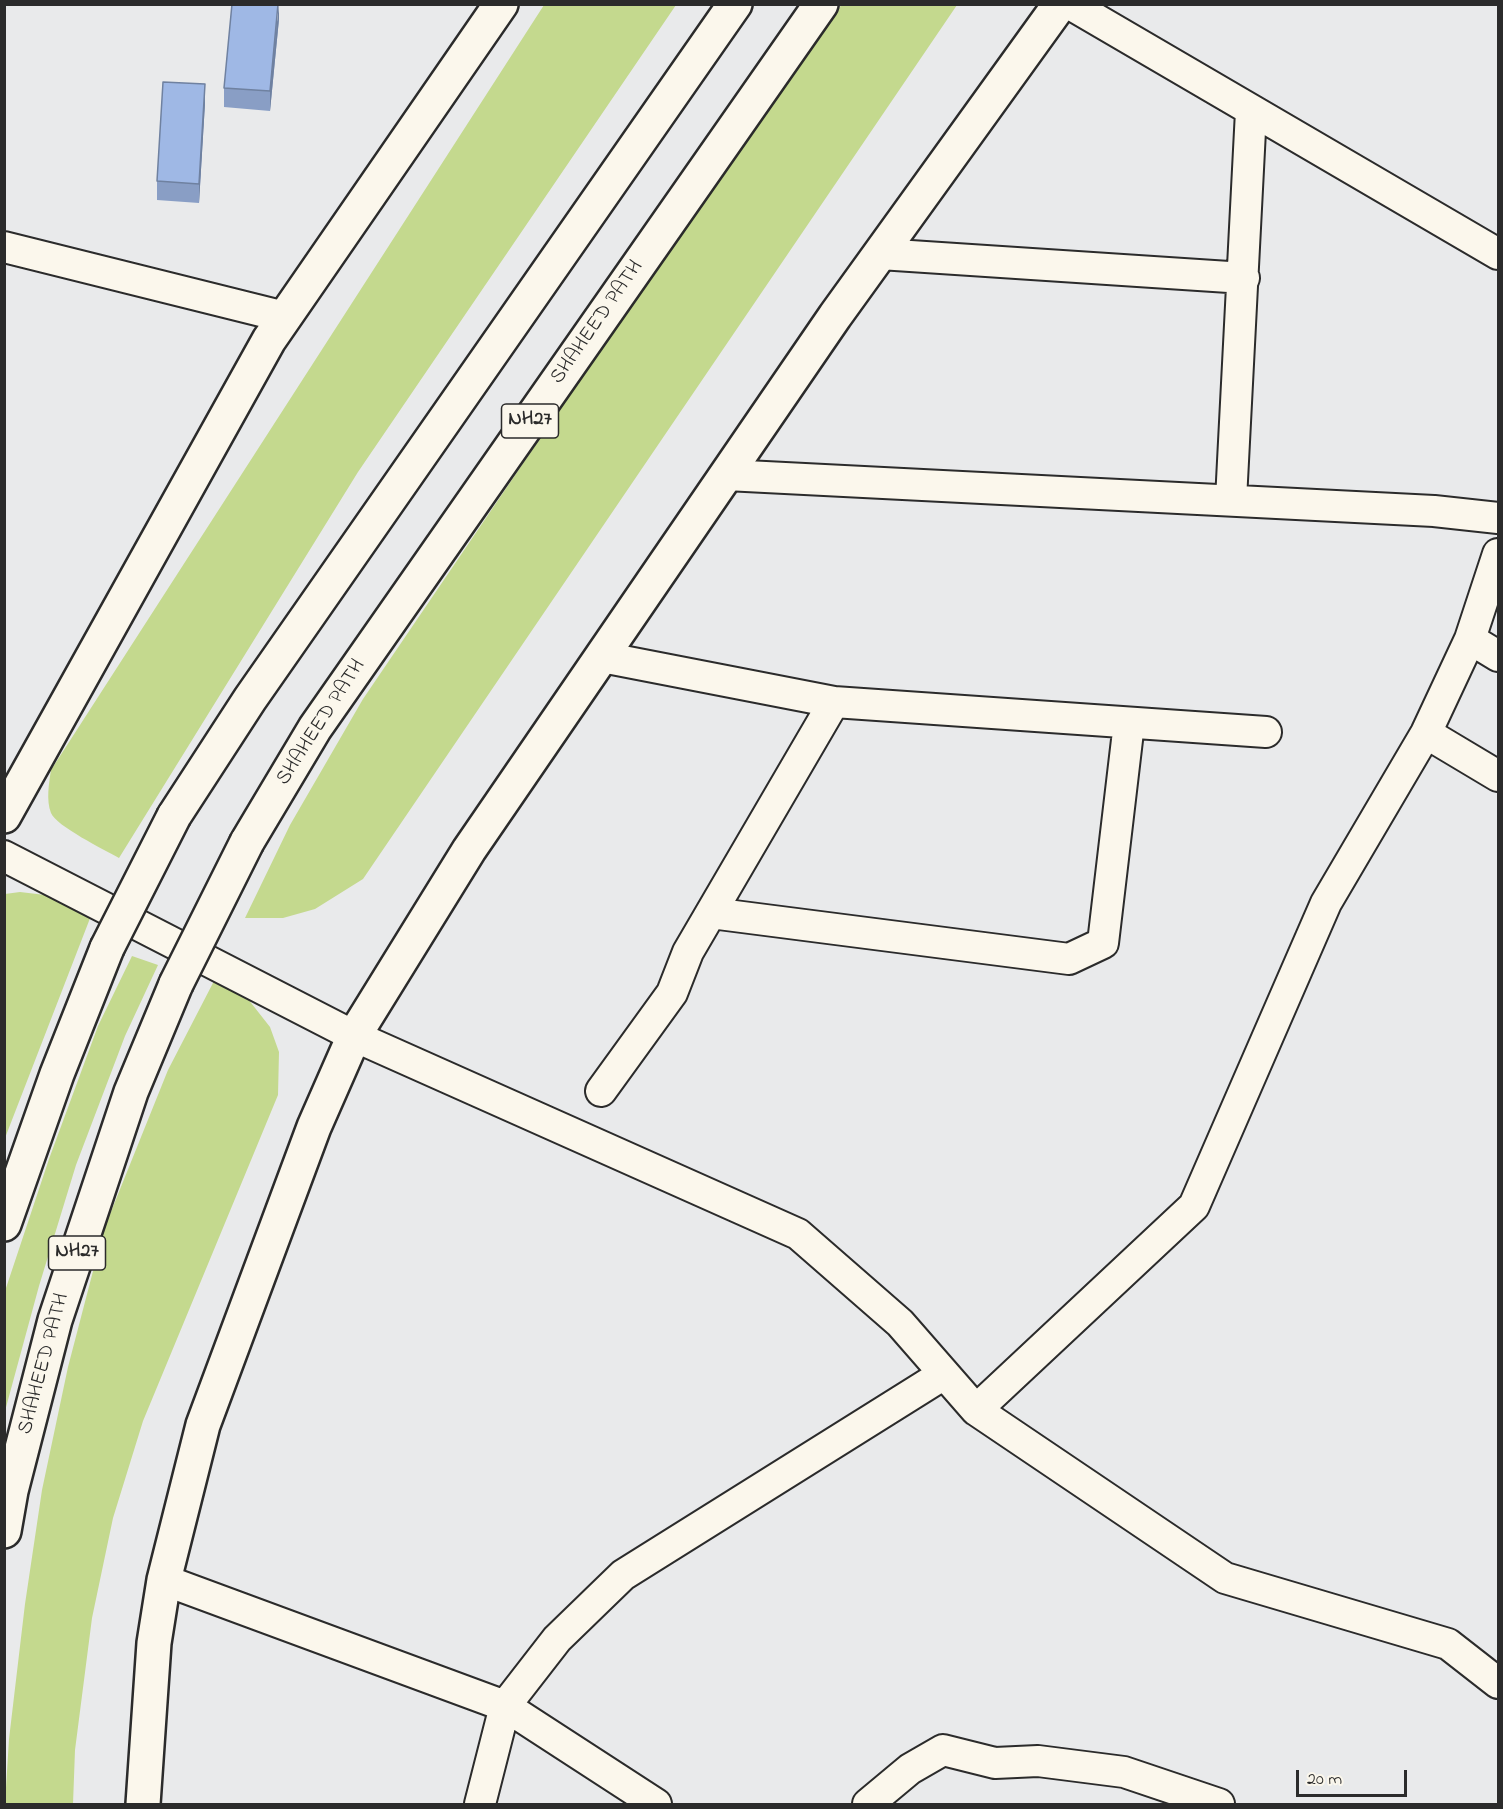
<!DOCTYPE html>
<style>
body{margin:0}
#map{position:relative;width:1503px;height:1809px;overflow:hidden;background:#e9eaeb;font-family:"Indie Flower",sans-serif}
canvas{display:block}
.frame{position:absolute;inset:0;border:6px solid #2b2b2b;pointer-events:none}
.scale{position:absolute;left:1296px;top:1770px;width:111px;height:27px;box-sizing:border-box;border:3px solid #2b2b2b;border-top:0;padding-left:8px;font-size:18px;line-height:21px;white-space:nowrap;color:#2b2b2b;-webkit-text-stroke:4px #fbf7ec;paint-order:stroke}
</style>
<div id="map">
<canvas width="1503" height="1809"></canvas>
<div class="frame"></div>
<div class="scale">20 m</div>
</div>
<script>
const g = document.querySelector('canvas').getContext('2d');
g.lineJoin = 'round';
function paint(path, color) {
  g.fillStyle = color;
  g.fill(path, 'evenodd');
}
function strokePath(path, color, width, dash) {
  g.strokeStyle = color;
  g.lineWidth = width;
  g.lineCap = dash ? 'butt' : 'round';
  g.setLineDash(dash || []);
  g.stroke(path);
}
function drawText(font, color, halo, rows, align = 'center') {
  g.font = font + ' "Indie Flower",sans-serif';
  g.lineWidth = 4.5;
  g.setLineDash([]);
  g.textBaseline = 'middle';
  g.strokeStyle = halo;
  g.fillStyle = color;
  for (const [text, x, y, turn = 0] of rows) {
    g.save();
    g.translate(x, y);
    g.rotate((+turn || 0) * Math.PI / 180);
    g.textAlign = isNaN(turn) ? turn : align;
    if (halo) g.strokeText(text, 0, 0);
    g.fillText(text, 0, 0);
    g.restore();
  }
}
const green = new Path2D(`
 M842,4L957,5L363,879L315,909L283,918H245L290,825L363,699L581,378Z
 M544,5H676L358,472L119,858C105,850 56,826 51,813C46,800 49,783 51,770Z
 M20,892L62,897L94,908L5,1138V894Z
 M132,956L158,965L125,1036L76,1165L39,1286L5,1411V1291L49,1159L98,1026Z
 M214,981L248,999L270,1027L279,1052L278,1095L143,1421L113,1518L92,1618L75,1750L73,1804H5L9,1739L25,1604L42,1490L68,1367L104,1229L168,1070Z`);
const minor = new Path2D(`
 M1070,4L1498,254
 M4,247L285,317
 M880,254L1244,278
 M726,475L1434,511L1498,518
 M1231,500L1251,111
 M1470,639L1498,656
 M602,657L834,702L1266,732
 M1426,733L1498,776
 M4,856L354,1036L798,1234L900,1323L976,1410L1194,1206L1326,903L1426,733L1470,639L1498,554
 M711,913L1069,959L1103,943L1129,723
 M601,1091L672,993L688,952L834,702
 M976,1410L1225,1578L1448,1644L1498,1683
 M164,1580L505,1706L656,1804
 M480,1804L505,1706L557,1639L623,1575L944,1374
 M868,1804L910,1769L943,1750L995,1763L1038,1761L1124,1772L1219,1804`);
const tertiary = new Path2D(`
 M4,816L269,340L501,4
 M143,1804L154,1643L164,1580L203,1425L314,1127L354,1036L469,850L835,316L1060,4`);
const trunk = new Path2D(`
 M174,816L250,699L735,4
 M247,842L315,728L821,4
 M4,1224L57,1074L107,948
 M4,1531L11,1491L55,1320L131,1092L176,984`);
const trunkBridge = new Path2D(`
 M107,948L174,816
 M176,984L247,842`);
const wall = new Path2D(`
 M279,19L270,111L224,107V88Z
 M205,103L199,203L157,200V181Z`);
const shadedWall = new Path2D(`
 M279,4V19L270,111V91Z
 M205,84V103L199,203V184Z`);
const building = new Path2D(`
 M232,4H278L270,91L224,88Z
 M163,82L205,84L199,184L157,181Z`);
const shields = [
 [530,421,57],
 [77,1253,57]
];
const shieldNames = [
 ["NH27",530,421],
 ["NH27",77,1253]
];
const streetNames = [
 ["SHAHEED PATH",598,323,-55],
 ["SHAHEED PATH",322,723,-57],
 ["SHAHEED PATH",45,1364,-75]
];
paint(green, '#c4d98e');
strokePath(minor, '#2b2b2b', 34);
strokePath(tertiary, '#2b2b2b', 38);
strokePath(trunk, '#2b2b2b', 38);
strokePath(minor, '#fbf7ec', 30);
strokePath(tertiary, '#fbf7ec', 33);
strokePath(trunk, '#fbf7ec', 33);
strokePath(trunkBridge, '#2b2b2b', 38, []);
strokePath(trunkBridge, '#fbf7ec', 33);
paint(wall, '#899ec5');
paint(shadedWall, '#6f81a0');
paint(building, '#9fb8e5');
strokePath(building, '#6f81a0', 1.5);
for (const [x, y, w] of shields) {
  const box = new Path2D();
  box.roundRect(x - w / 2, y - 17, w, 34, 4.5);
  g.fillStyle = '#fbf7ec';
  g.fill(box);
  strokePath(box, '#2b2b2b', 1.5);
}
drawText('bold 20px', '#2b2b2b', null, shieldNames);
drawText('21px', '#2b2b2b', '#fbf7ec', streetNames);
</script>
